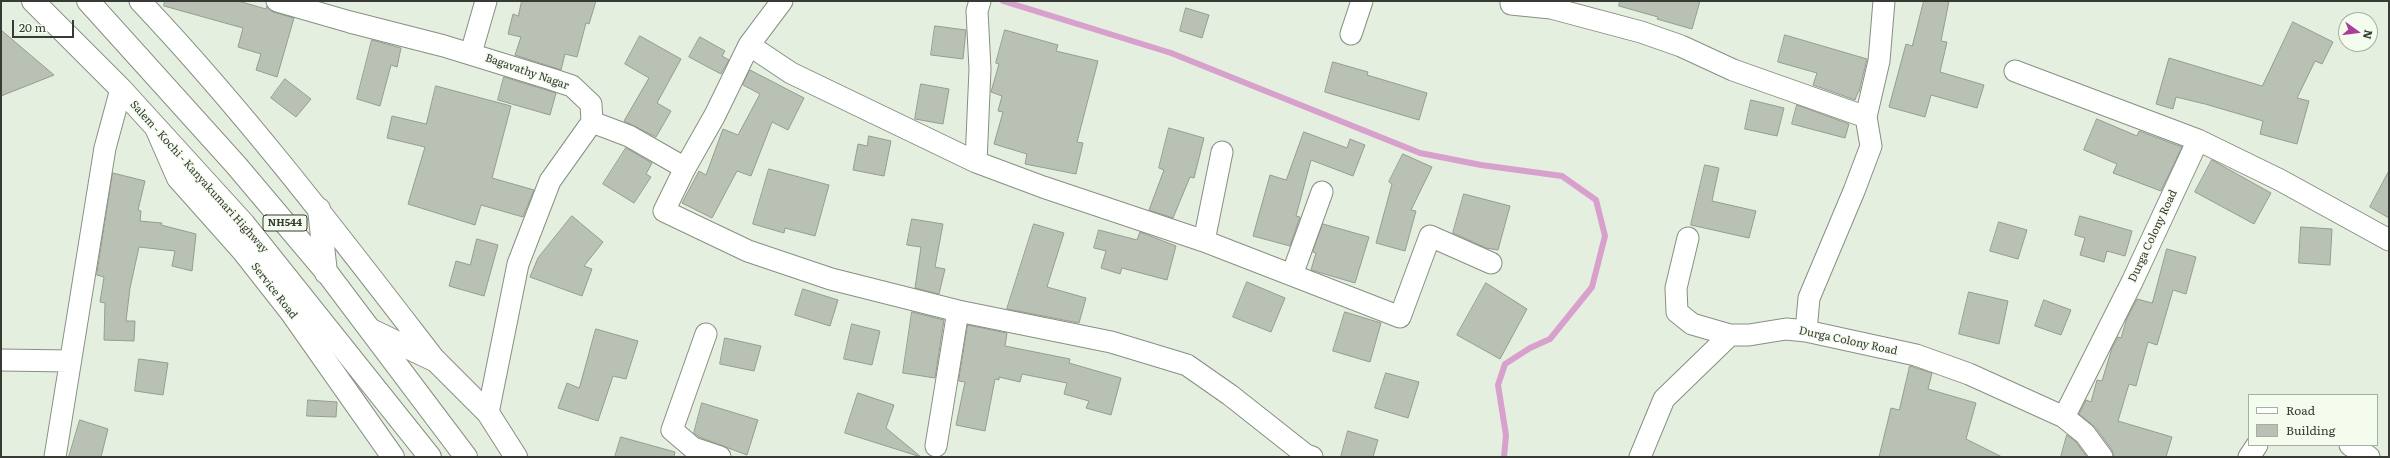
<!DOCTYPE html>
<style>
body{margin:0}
#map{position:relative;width:2390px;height:458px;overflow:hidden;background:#e5efe0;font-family:Literata,serif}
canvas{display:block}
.frame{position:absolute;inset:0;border:2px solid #373a35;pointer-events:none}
.legend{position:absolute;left:2248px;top:394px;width:130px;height:52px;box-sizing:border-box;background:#f3fced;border:1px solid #a8aea3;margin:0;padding:5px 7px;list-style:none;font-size:12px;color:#373a35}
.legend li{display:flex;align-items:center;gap:8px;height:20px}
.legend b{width:20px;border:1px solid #a8aea3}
.north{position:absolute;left:2338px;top:12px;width:40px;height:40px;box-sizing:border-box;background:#f3fced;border:1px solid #a8aea3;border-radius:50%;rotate:104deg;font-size:11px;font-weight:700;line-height:16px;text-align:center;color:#373a35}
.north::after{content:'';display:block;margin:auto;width:14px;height:18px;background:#ab3c9a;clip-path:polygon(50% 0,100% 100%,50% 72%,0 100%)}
.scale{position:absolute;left:12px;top:20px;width:62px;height:18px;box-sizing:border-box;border:2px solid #373a35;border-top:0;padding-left:5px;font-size:12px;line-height:14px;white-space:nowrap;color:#373a35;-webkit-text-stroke:3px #f3fced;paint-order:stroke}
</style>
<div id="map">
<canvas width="2390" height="458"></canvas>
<div class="frame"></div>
<ul class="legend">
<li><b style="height:5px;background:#fff"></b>Road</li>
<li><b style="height:11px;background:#b8c1b3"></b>Building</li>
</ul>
<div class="north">N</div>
<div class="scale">20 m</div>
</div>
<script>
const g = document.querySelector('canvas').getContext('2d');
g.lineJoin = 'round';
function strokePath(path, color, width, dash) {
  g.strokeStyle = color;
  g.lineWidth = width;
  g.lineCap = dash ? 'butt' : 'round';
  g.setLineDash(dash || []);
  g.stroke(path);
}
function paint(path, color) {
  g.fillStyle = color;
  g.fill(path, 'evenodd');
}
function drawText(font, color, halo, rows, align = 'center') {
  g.font = font + ' Literata,serif';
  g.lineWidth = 3;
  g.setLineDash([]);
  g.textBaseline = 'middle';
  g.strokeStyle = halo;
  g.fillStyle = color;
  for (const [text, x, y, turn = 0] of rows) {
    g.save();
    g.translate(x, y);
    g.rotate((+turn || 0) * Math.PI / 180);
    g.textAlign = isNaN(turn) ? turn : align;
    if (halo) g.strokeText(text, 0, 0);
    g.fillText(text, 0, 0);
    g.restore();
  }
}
const stream = new Path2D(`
 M1003,1L1171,53L1420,153L1481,165L1562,176L1596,200L1605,236L1592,287L1550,339L1530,348L1505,364L1498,385L1506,435L1504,457`);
const building = new Path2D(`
 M165,1H238L266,9L267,6L273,12L294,18L277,77L256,70L261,54L238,47L243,28L164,6Z
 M522,1H596L589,24L586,23L577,57L565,54L561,70L515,55L521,37L508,34L513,14L518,16Z
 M1620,1H1700L1692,29L1657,19L1658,17L1619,6Z
 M1924,1H1949L1941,41L1947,42L1940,72L1984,85L1977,108L1931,95L1925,117L1889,107L1906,44L1912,46Z
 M1186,8L1209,15L1202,38L1180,31Z
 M2293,22L2333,42L2322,64L2315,61L2297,98L2309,101L2297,144L2260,134L2263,121L2205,104L2176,97L2173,109L2156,104L2169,58L2262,86Z
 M935,26L966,30L963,59L931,55Z
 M1,30L54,75L1,96Z
 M1005,30L1058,45L1056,51L1098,61L1077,142L1083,143L1076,174L1025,164L1027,154L994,144L1003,112L998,111L1002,96L991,92L999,64L996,63Z
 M1785,35L1867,59L1859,92H1858L1855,100L1813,85L1817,73L1778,62Z
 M640,36L681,59L657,103L671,111L656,137L624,121L649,78L625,64Z
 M700,37L725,51L722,56L729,60L721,74L689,57Z
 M372,40L401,48L397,67L391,65L380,106L357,99Z
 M1333,62L1368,72L1367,75L1427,93L1419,120L1325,92Z
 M750,70L804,98L788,130L772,122L751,176L737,171L712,218L682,203L699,171L706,175L723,129L738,135L760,94L743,85Z
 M504,77L556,93L550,115L498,100Z
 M285,79L311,99L296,117L271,98Z
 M921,84L949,89L943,124L915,119Z
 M436,86L511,106L492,178L534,190L523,217L481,205L475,225L408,204L425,147L387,138L392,116L426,124Z
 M1751,100L1784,108L1777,136L1745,129Z
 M1797,105L1849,124L1845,138L1792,124Z
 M2097,119L2137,136L2139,131L2182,147L2161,191L2113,173L2117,164L2084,150Z
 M1169,128L1204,138L1194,178L1190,177L1173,218L1149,210L1164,170L1159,168Z
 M1304,132L1347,148L1350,139L1365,145L1353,176L1311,160L1296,216L1300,217L1290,246L1253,236L1270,175L1286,180Z
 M869,136L891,141L884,176L853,170L858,144L867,146Z
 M626,148L652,163L646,174L651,177L634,203L603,184Z
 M1403,154L1432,167L1411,210L1416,211L1405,251L1376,243L1392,184L1389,182Z
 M2212,160L2271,193L2254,224L2195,192Z
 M1705,165L1719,168L1712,201L1756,211L1749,238L1691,225Z
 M769,169L829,185L815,236L785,228L784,233L753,224Z
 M2389,171V218L2370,207Z
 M113,173L145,181L138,210L141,211L140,221L162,223L161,225L196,234L192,271L172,266L175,251L139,247L130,288L126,321H135L134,341L104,340L105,303L100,302L104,277L97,275Z
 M1464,194L1510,206L1498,250L1486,248L1453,233Z
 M572,216L603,242L584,266L592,269L582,296L530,277L538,258Z
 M2080,216L2132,231L2125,256L2107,251L2104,262L2080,255L2085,238L2075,235Z
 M912,219L943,224L935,267L945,269L939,294L915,288L921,247L907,245Z
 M1999,222L2027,230L2018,259L1990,251Z
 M1034,224L1064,233L1047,287L1086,298L1079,323L1007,309Z
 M1323,224L1369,237L1355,283L1311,270L1316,253L1313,252Z
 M2301,227L2332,229L2330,265L2299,263Z
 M1099,230L1137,240L1140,232L1176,246L1167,280L1122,268L1120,274L1101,268L1106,251L1094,248Z
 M477,239L498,245L484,296L449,286L456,261L470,265Z
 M2167,249L2196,257L2186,294L2173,290L2157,345L2148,342L2136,386L2129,384L2118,421L2172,437L2166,457H2114L2112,450L2095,427L2079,414L2086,400L2091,402L2097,380L2102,381L2112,348L2118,337L2121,338L2127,318L2137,299L2152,303Z
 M1247,282L1285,298L1271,332L1233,317Z
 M1486,283L1527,309L1500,359L1457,335Z
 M803,289L838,300L830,326L795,315Z
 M1969,292L2008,301L1999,344L1959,334Z
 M2044,300L2071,310L2061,335L2035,326Z
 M912,312L944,320L935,378L903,373Z
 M1345,312L1381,323L1370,362L1333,351Z
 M852,324L880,331L872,365L844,359Z
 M968,325L1007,333L1005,346L1070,359L1069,363L1121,378L1111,415L1086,408L1089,401L1064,394L1067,383L1022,374L1020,382L999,377V380L995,379L985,431L956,425L965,382L959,381Z
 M596,329L638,341L626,379L613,376L598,421L558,408L567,383L579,388Z
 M725,338L761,346L754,371L720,364Z
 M139,359L168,363L163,395L135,391Z
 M1910,366L1932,373L1928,389L1976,403L1966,439L2002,457H1879L1891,408L1899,410Z
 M1386,373L1419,382L1408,418L1375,408Z
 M858,393L894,405L886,428L921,457L845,433Z
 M308,400L337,402L336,417L307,416Z
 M702,403L758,420L747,455L699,437L694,433Z
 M80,420L108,429L101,457H69Z
 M1348,431L1378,440L1373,457H1341Z
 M2067,435L2076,442L2087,457H2061Z
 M621,437L675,452L674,457H615Z`);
const minor = new Path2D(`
 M140,1C247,114 341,238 436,361
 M277,1L350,22L444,46L551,79L572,86L591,104L592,122L550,181L518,264L488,413
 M782,1L749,45L791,73L976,162
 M980,1L977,11L980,69L976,162L1043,187L1204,241L1400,317L1430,236L1491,263
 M1511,4L1551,8L1641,32L1681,46L1733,70L1866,117
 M1351,34L1362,1
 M471,53L486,1
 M2015,71L2198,140L2280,180L2389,240
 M592,122L629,136L685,168L664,211L748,251L831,279L958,311L1111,342L1187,365L1230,395L1306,455L1312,457
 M685,168L715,115L749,45
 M1688,238L1676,288L1677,312L1692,324L1730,335H1749L1786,329L1806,331L1916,355L1969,374L2064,417
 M1204,241L1222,152
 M1292,275L1322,192
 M1806,331L1809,298L1854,191L1871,146L1866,117L1879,61L1884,1
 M706,334L672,430L693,448L720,457
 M1,360L70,361
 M2350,445L2369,457
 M936,446L958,311
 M55,457L105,148L121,89
 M1640,457L1664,399L1730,335
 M2102,457L2085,434L2064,417L2132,282L2198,140
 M2249,457L2257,445`);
const tertiary = new Path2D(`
 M157,130L178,178L243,251L291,312L393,457
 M371,330L436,361L488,413L516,457`);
const trunk = new Path2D(`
 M33,1L121,89L244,224L430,457
 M88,1L236,165L328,274L466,457
 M319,209L326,273`);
const shields = [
 [285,223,44]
];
const shieldNames = [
 ["NH544",285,223]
];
const streetNames = [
 ["Bagavathy Nagar",527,72,19],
 ["Salem - Kochi - Kanyakumari Highway",199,177,48],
 ["Durga Colony Road",2153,236,-65],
 ["Service Road",274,291,52],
 ["Durga Colony Road",1848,341,12]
];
strokePath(stream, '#d8a0cc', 6);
paint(building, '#b8c1b3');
strokePath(building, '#949d8f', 1);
strokePath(minor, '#878f82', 23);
strokePath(tertiary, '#878f82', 24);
strokePath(trunk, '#878f82', 24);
strokePath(minor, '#fff', 21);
strokePath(tertiary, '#fff', 22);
strokePath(trunk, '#fff', 22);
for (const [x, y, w] of shields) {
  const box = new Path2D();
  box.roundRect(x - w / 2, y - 8, w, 16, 3);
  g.fillStyle = '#f3fced';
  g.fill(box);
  strokePath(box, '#373a35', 1);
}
drawText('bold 10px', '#373a35', null, shieldNames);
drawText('11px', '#373a35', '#f3fced', streetNames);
</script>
